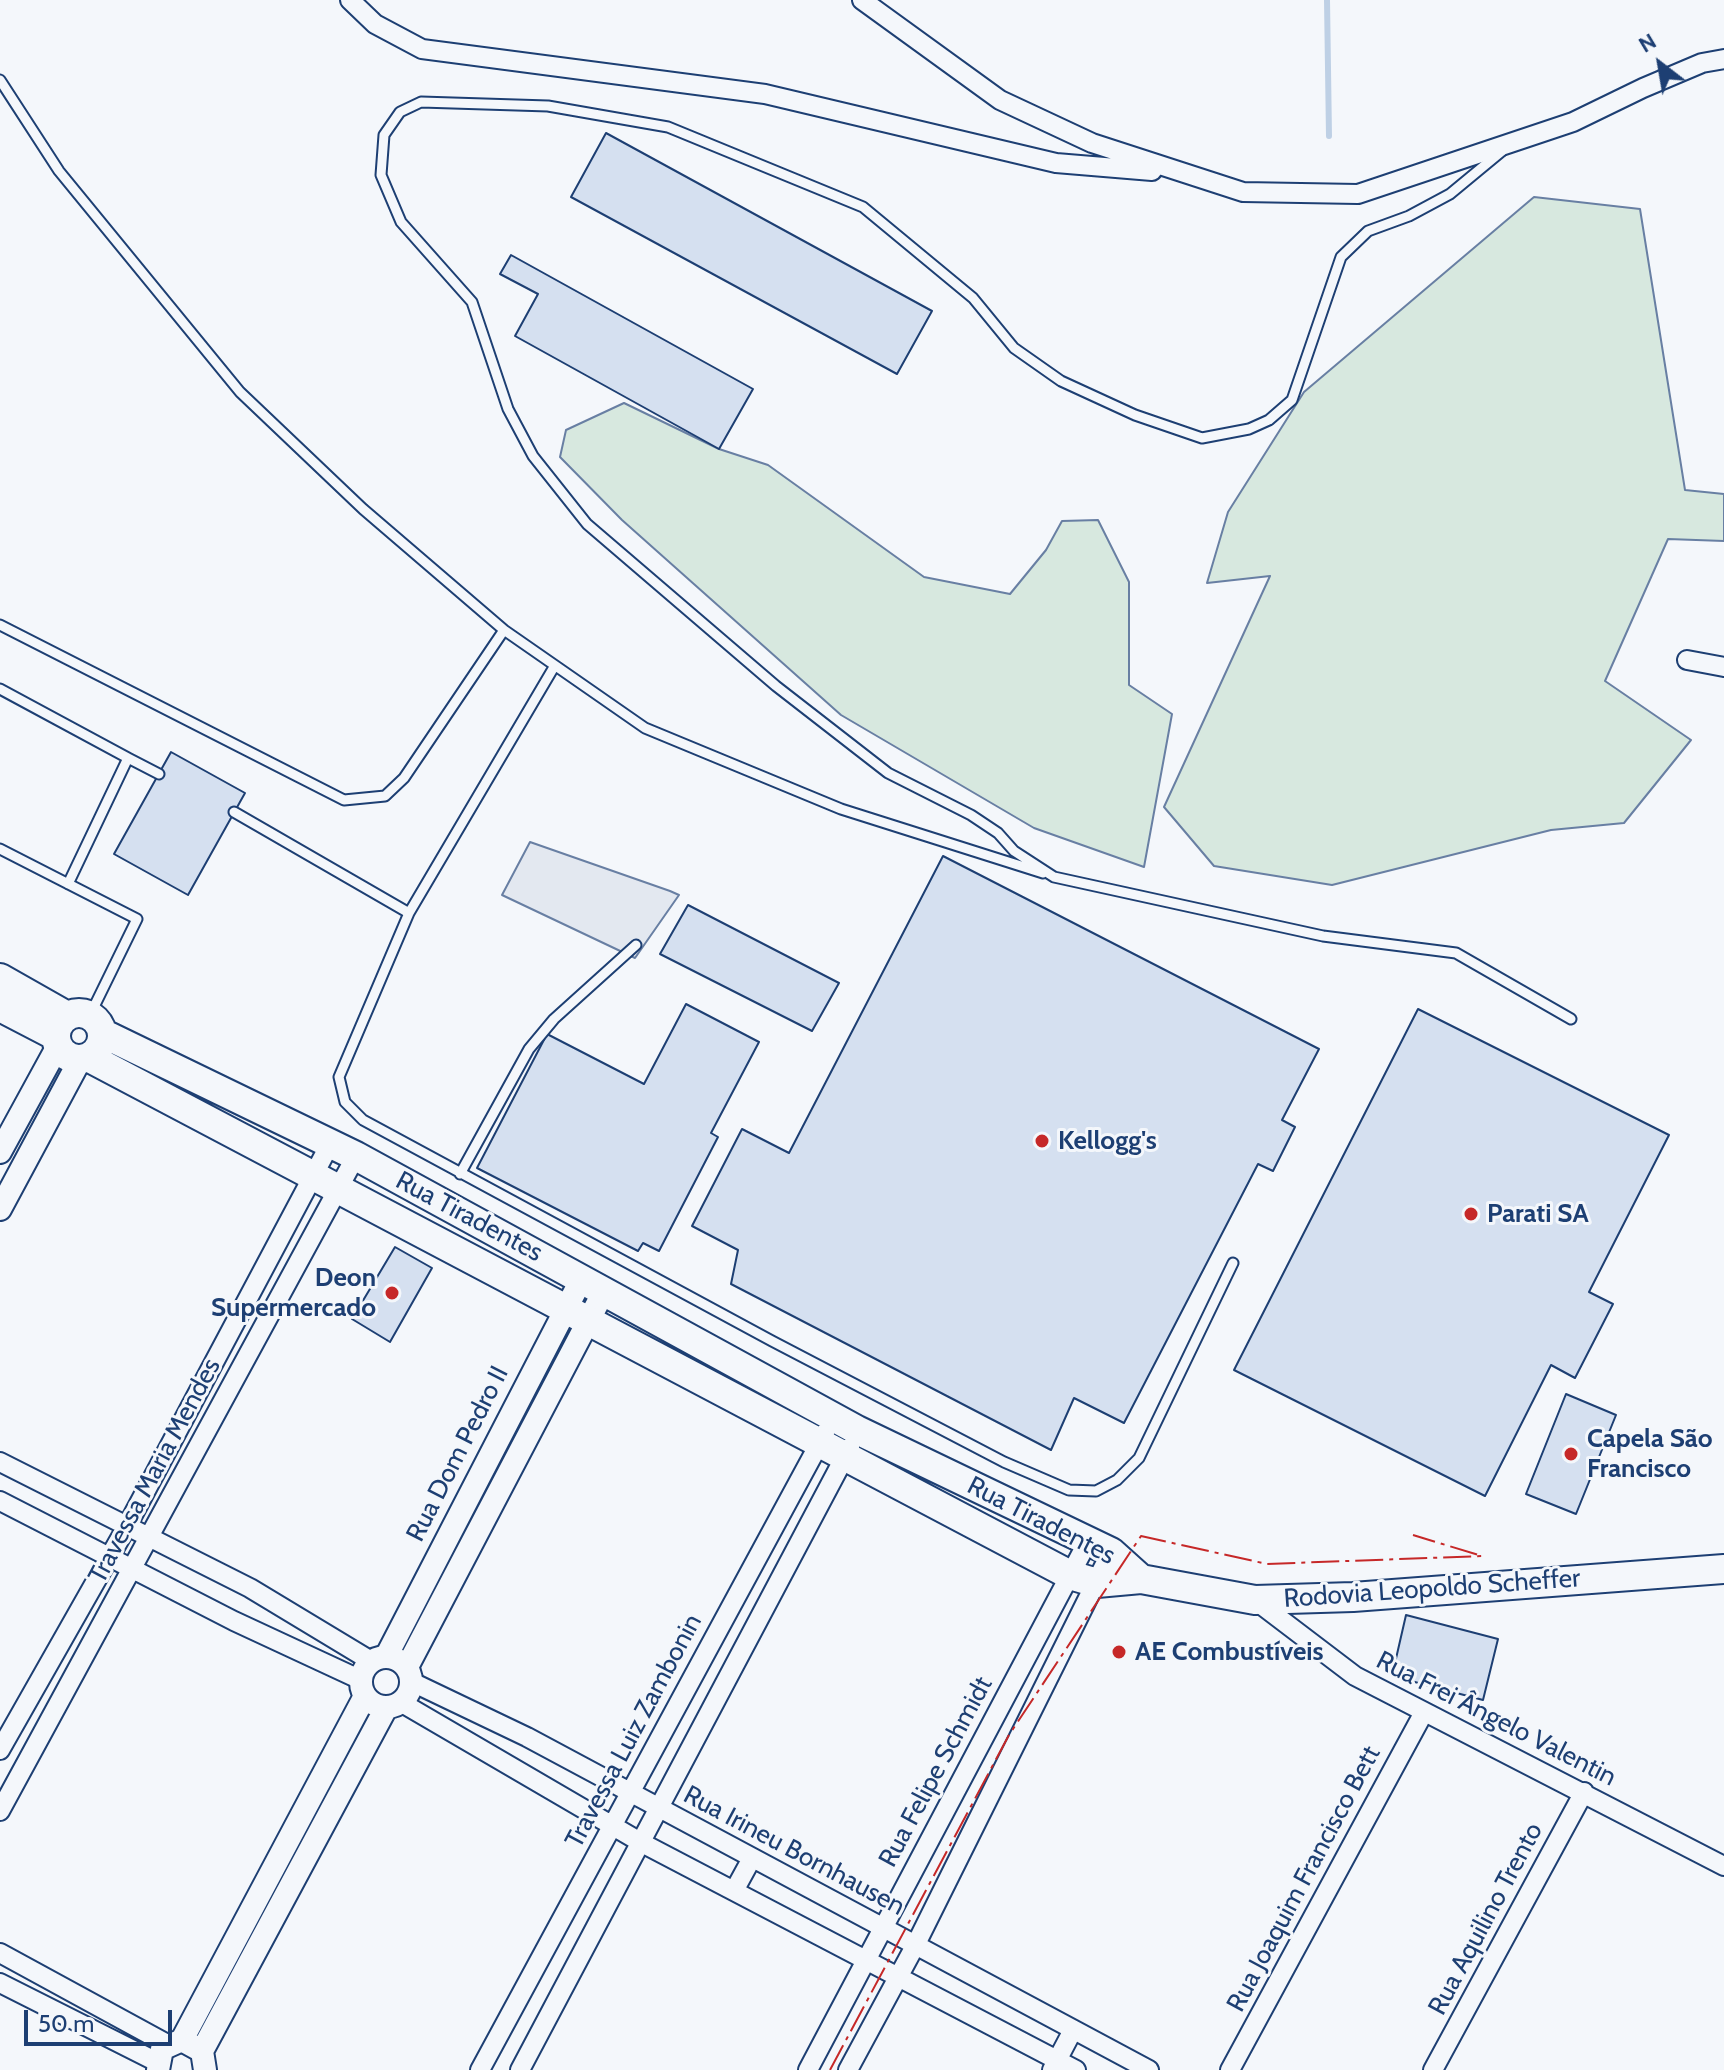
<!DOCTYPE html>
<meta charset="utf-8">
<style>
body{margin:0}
#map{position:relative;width:1724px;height:2070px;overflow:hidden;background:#f4f7fb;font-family:Cabin,sans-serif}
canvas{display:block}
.north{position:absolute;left:1620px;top:24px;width:80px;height:80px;-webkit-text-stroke:6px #f4f7fb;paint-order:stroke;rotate:329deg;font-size:22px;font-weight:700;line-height:32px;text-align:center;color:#1d3f73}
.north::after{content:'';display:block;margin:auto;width:28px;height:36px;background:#1d3f73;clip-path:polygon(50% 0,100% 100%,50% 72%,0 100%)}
.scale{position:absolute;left:24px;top:2010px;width:148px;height:36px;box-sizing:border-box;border:4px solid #1d3f73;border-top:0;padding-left:10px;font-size:24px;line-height:28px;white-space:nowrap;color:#1d3f73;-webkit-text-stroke:6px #f4f7fb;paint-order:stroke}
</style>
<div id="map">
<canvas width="1724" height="2070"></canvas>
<div class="north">N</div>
<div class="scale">50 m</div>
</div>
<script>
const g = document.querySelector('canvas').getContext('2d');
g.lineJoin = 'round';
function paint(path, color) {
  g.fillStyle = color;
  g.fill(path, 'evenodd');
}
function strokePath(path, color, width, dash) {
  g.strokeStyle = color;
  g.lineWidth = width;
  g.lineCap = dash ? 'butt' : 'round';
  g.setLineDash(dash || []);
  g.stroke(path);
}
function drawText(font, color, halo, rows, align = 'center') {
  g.font = font + ' Cabin,sans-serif';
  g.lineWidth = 6;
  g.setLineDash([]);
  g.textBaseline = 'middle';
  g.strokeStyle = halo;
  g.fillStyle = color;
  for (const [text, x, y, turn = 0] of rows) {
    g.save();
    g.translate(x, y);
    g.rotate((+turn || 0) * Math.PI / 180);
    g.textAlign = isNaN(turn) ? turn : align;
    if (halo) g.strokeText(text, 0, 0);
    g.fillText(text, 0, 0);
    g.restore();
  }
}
const green = new Path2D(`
 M1534,197L1640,209L1685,490L1724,494V541L1668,539L1605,681L1691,740L1624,823L1551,830L1332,885L1214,866L1164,807L1270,576L1207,583L1228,512L1304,392Z
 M624,403L719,449L768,465L924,577L1010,594L1046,550L1062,521L1098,520L1129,582V685L1172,714L1144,867L1034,828L841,715L622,520L560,457L566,430Z`);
const parking = new Path2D(`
 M530,842L670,891L679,895L635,958L502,895Z`);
const stream = new Path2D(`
 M1327,0L1329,136`);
const building = new Path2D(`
 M606,133L932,311L897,374L571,197Z
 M511,255L753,389L719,449L515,336L538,294L500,274Z
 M171,752L245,793L188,895L114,854Z
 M943,856L1319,1049L1282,1120L1295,1127L1273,1171L1258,1164L1124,1423L1074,1398L1051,1450L731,1284L738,1250L692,1226L742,1129L789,1153Z
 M688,905L839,983L812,1031L660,954Z
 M686,1004L759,1042L711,1133L718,1137L659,1251L643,1243L638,1251L477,1168L547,1034L644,1084Z
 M1418,1009L1669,1135L1589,1292L1613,1304L1575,1378L1551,1365L1485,1496L1234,1370Z
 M395,1247L432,1268L390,1342L352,1319Z
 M1566,1394L1616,1415L1576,1514L1526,1494Z
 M1406,1615L1498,1639L1483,1700L1392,1676Z`);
const service = new Path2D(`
 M0,80L59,171L240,392L363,509L504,630L404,778L385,796L344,800L0,625
 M1502,151L1450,194L1409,216L1368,231L1341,257L1292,400L1269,420L1249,429L1202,438L1135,415L1061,381L1014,348L973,298L863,207L668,127L548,106L421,102L400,112L384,135L381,175L401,222L472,302L508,409L533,456L587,524L776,686L888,773L971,815L998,833L1014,851L1054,877L1323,936L1456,953L1571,1019
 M504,630L645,728L841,809L1043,873
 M554,667L409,913L339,1077L345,1102L363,1120L772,1341L1004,1462L1069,1490L1096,1491L1117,1480L1139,1458L1233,1263
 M0,689L128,758L68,884
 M128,758L159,774
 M234,812L409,913
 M0,849L137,919L90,1015
 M460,1174L529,1049L554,1019L636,945`);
const minor = new Path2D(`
 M350,0L375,24L422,49L765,94L1056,163L1152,171
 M862,0L1000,100L1092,143L1243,192L1358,194L1573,122L1643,88L1702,63L1724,59
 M1687,660L1724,667
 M0,1462L250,1588L371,1661
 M0,1501L234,1621L361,1680
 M1255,1600L1355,1676L1724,1866
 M412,1682L527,1737L1149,2070
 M402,1703L642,1843L1076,2070
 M0,1750L126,1528L330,1144
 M0,1811L356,1156
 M734,1891L752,1858
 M0,1953L167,2044
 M0,1983L157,2062
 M480,2070L825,1433
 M520,2070L850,1447
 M808,2070L1088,1541
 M848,2070L915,1946L1111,1552
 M1052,2070L1073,2030
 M1230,2070L1423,1714
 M1433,2070L1584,1792`);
const tertiary = new Path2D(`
 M0,1152L59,1044
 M0,1209L81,1058
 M361 1682a25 25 0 1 1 50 0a25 25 0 1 1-50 0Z
 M386,1657L582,1278
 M407,1667L604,1291
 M182,2040L365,1696
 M202,2051L386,1708
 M158,2070L162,2049L182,2040L202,2051L205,2070`);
const primary = new Path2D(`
 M0,978L67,1016
 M0,1007L56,1036
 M56 1036a23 23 0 1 1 46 0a23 23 0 1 1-46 0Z
 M102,1033L356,1156L857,1430L1111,1552L1141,1579
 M88,1057L1070,1575L1097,1583L1141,1579L1255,1600L1353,1597L1724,1569`);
const power = new Path2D(`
 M830,2070L1009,1735L1141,1536L1267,1564L1482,1556L1413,1535`);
const markers = [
 [1042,1141,8,"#c62828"],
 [1471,1214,8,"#c62828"],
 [392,1293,8,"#c62828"],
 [1571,1454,8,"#c62828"],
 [1119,1652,8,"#c62828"]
];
const poiNames = [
 ["Kellogg's",1058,1141],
 ["Parati SA",1487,1214],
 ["Deon",376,1278,"right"],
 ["Supermercado",376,1308,"right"],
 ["Capela São",1587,1439],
 ["Francisco",1587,1469],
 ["AE Combustíveis",1135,1652]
];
const streetNames = [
 ["Rua Tiradentes",469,1217,28],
 ["Rua Dom Pedro II",458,1454,-63],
 ["Travessa Maria Mendes",155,1471,-62],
 ["Rua Tiradentes",1041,1521,27],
 ["Rodovia Leopoldo Scheffer",1432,1589,-4],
 ["Rua Frei Ângelo Valentin",1496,1719,27],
 ["Travessa Luiz Zambonin",634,1731,-62],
 ["Rua Felipe Schmidt",936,1772,-62],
 ["Rua Irineu Bornhausen",794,1851,28],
 ["Rua Joaquim Francisco Bett",1304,1879,-62],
 ["Rua Aquilino Trento",1486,1919,-62]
];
paint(green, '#d7e8df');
strokePath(green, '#687fa3', 2);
paint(parking, '#e3e8f0');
strokePath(parking, '#687fa3', 2);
strokePath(stream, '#bed0e5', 6);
paint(building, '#d5e0f0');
strokePath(building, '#1d3f73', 2);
strokePath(service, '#1d3f73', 13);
strokePath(minor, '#1d3f73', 22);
strokePath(tertiary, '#1d3f73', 26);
strokePath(primary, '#1d3f73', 32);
strokePath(service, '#f4f7fb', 9);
strokePath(minor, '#f4f7fb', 18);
strokePath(tertiary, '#f4f7fb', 22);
strokePath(primary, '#f4f7fb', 28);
strokePath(power, '#c62828', 2, [28, 6, 4, 6]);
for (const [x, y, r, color] of markers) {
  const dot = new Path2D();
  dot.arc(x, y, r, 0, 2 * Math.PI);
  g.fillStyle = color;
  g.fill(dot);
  strokePath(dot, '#f4f7fb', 3);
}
drawText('bold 26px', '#1d3f73', '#f4f7fb', poiNames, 'left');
drawText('26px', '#1d3f73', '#f4f7fb', streetNames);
</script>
